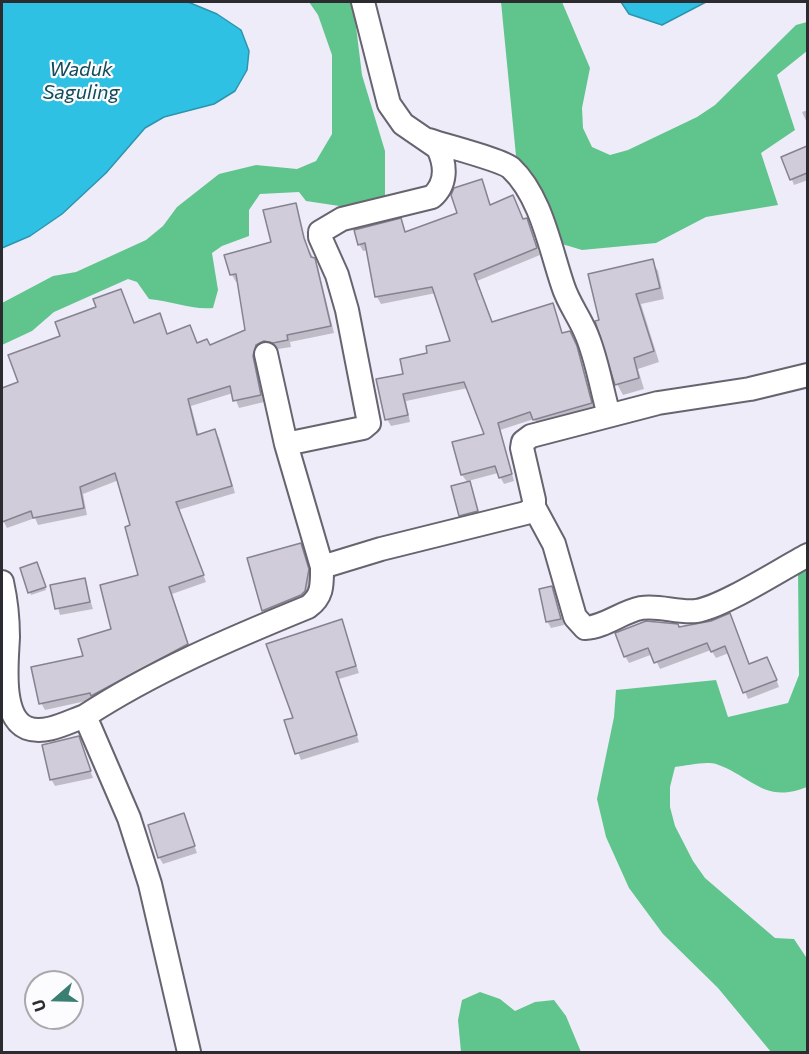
<!DOCTYPE html>
<style>
body{margin:0}
#map{position:relative;width:809px;height:1054px;overflow:hidden;background:#efecfa;font-family:Commissioner,sans-serif}
canvas{display:block}
.frame{position:absolute;inset:0;border:3px solid #2c2b30;pointer-events:none}
.north{position:absolute;left:24px;top:970px;width:60px;height:60px;box-sizing:border-box;background:#fcfbfe;border:2px solid #a9a8ac;border-radius:50%;rotate:250deg;font-size:16px;font-weight:700;line-height:24px;text-align:center;color:#2c2b30}
.north::after{content:'';display:block;margin:auto;width:21px;height:27px;background:#3b7f72;clip-path:polygon(50% 0,100% 100%,50% 72%,0 100%)}
</style>
<div id="map">
<canvas width="809" height="1054"></canvas>
<div class="frame"></div>
<div class="north">U</div>
</div>
<script>
const g = document.querySelector('canvas').getContext('2d');
g.lineJoin = 'round';
function paint(path, color) {
  g.fillStyle = color;
  g.fill(path, 'evenodd');
}
function strokePath(path, color, width, dash) {
  g.strokeStyle = color;
  g.lineWidth = width;
  g.lineCap = dash ? 'butt' : 'round';
  g.setLineDash(dash || []);
  g.stroke(path);
}
function drawText(font, color, halo, rows, align = 'center') {
  g.font = font + ' Commissioner,sans-serif';
  g.lineWidth = 4.5;
  g.setLineDash([]);
  g.textBaseline = 'middle';
  g.strokeStyle = halo;
  g.fillStyle = color;
  for (const [text, x, y, turn = 0] of rows) {
    g.save();
    g.translate(x, y);
    g.rotate((+turn || 0) * Math.PI / 180);
    g.textAlign = isNaN(turn) ? turn : align;
    if (halo) g.strokeText(text, 0, 0);
    g.fillText(text, 0, 0);
    g.restore();
  }
}
const forest = new Path2D(`
 M309,2H353L362,75L385,151V198L346,207L306,201L299,192L260,194L249,210V236L222,246L212,253L218,290L213,308C191,310 172,301 149,299L137,282L128,279L54,312L32,331L2,345V303L53,276L76,272L146,240L163,226L177,207L219,174L256,165L297,169L316,161L332,134V55L318,15Z
 M501,2H562L590,68L582,108L583,128L592,147L610,155L628,150L697,117L715,105L796,25L807,22V51L777,75L795,130L761,153L778,205L706,217L656,243L582,250L562,244L538,183L516,156Z
 M807,565V787C764,804 753,777 716,764C705,761 686,766 675,767L670,787V807L675,826L693,861L705,878L775,938L794,939L808,960L807,1052H771L718,988L663,934L629,888L606,837L597,799L614,717L616,690L716,680L728,717L788,703L799,675L798,570Z
 M480,992L500,999L515,1011L535,1002L554,1000L566,1016L581,1052H461L458,1020L462,1000Z`);
const water = new Path2D(`
 M2,2H188L217,14L241,30L249,51L247,70L235,91L214,104L164,117L145,128L106,173L62,214L30,236L2,248Z
 M621,2H706L662,25L629,14Z`);
const shadow = new Path2D(`
 M808,110V125L802,112Z
 M808,147V180L794,185L783,157Z
 M481,181L491,206L526,219L540,255L477,281L493,323L553,305L563,335L573,339L580,354L594,409L539,426L534,419L500,430L514,481L504,484L498,473L468,481L481,518L464,522L460,515L468,483L462,475L486,435L468,388L406,401L410,422L391,426L387,419L405,375L429,354L452,342L436,293L381,304L377,297L368,250L363,251L359,244L400,220L406,233L458,214Z
 M295,204L307,246L318,267L334,333L290,342L291,347L278,349L268,347L260,352L256,364L264,402L239,408L233,393L191,406L199,436L214,431L219,438L235,493L178,510L206,582L172,594L191,651L95,699L45,710L41,703L113,630L140,576L132,526L119,480L83,494L87,515L38,525L35,518L7,528L2,518V404L20,397V383L61,337L120,290L135,324L159,315L168,336L210,346L247,330L239,281L236,282L232,275L226,256L272,243Z
 M652,261L658,271L664,299L641,304L659,362L638,369L644,389L623,395L617,384L597,322Z
 M300,545L314,581L307,606L269,620L263,610Z
 M38,567L46,590L31,595L30,592Z
 M84,580L93,609L60,615L52,587Z
 M551,588L564,625L551,628L547,621Z
 M341,621L359,673L339,679L359,742L301,760L286,721L294,719Z
 M733,622L750,665H771L779,687L748,699L729,653L716,658L711,650L660,669L653,654L629,663L625,656L679,629Z
 M78,738L93,778L55,786L51,779Z
 M183,815L197,853L163,864L159,857Z`);
const building = new Path2D(`
 M807,146V173L790,180L781,157Z
 M482,179L490,205L513,195L523,219L527,218L537,248L474,274L492,322L553,303L562,333L570,331L577,346L592,403L533,420L530,412L498,423L512,474L499,478L495,466L461,475L452,442L484,434L464,382L403,394L408,415L385,420L376,379L403,374L400,359L427,353L426,346L450,341L432,287L375,297L365,243L358,245L354,230L401,218L405,232L457,213L451,195L454,188Z
 M296,203L304,238L311,257L315,258L331,326L287,335L288,340L273,343L264,341L256,345L253,356L261,395L233,401L230,386L188,399L197,435L215,429L232,486L176,502L204,575L169,587L188,644L91,696L90,693L39,704L31,667L83,656L78,639L111,629L100,585L138,575L125,527L130,525L115,473L80,487L84,508L33,518L31,511L2,522V388L18,382L8,355L60,336L55,322L96,307L93,299L121,289L134,323L160,313L167,334L190,325L197,343L207,339L210,345L245,330L236,274L230,275L224,255L271,242L263,210Z
 M653,259L660,288L636,294L654,351L634,358L639,378L615,385L595,321L599,320L588,274Z
 M470,481L478,511L459,516L451,486Z
 M301,543L309,569L305,591L301,595L262,611L247,558Z
 M37,562L46,587L28,593L20,568Z
 M85,578L90,602L55,609L50,585Z
 M552,586L561,619L546,622L539,589Z
 M730,613L749,664L767,657L777,680L743,693L725,646L711,652L707,643L654,663L648,648L624,657L615,633L646,621L678,624L679,627L711,621Z
 M342,619L356,666L336,672L357,735L295,754L284,720L293,718L266,644Z
 M79,736L91,771L50,780L42,745Z
 M184,813L195,846L158,858L148,825Z`);
const street = new Path2D(`
 M429,140C446,146 502,160 511,168C541,196 550,248 563,286C568,302 578,315 585,331C597,357 601,388 609,415
 M266,354L286,444L322,567
 M286,444L363,428L369,423L347,310L337,275L320,237V232L342,219L432,197C447,184 446,165 438,148L403,124L389,104L363,2
 M534,507L554,544L575,617L585,628C605,627 621,612 641,608C660,605 677,613 696,611C723,607 781,569 808,555
 M2,582C6,600 8,618 8,637C7,661 0,717 27,728C45,735 68,722 85,716
 M189,1052L150,884L129,818L85,716C154,671 232,638 308,607C323,596 322,585 322,567L381,549L526,513L534,507V500L522,448L523,442L531,436L658,403L750,389L808,375`);
const waterNames = [
 ["Waduk",81,69],
 ["Saguling",81,92]
];
paint(forest, '#60c58c');
paint(water, '#2ec1e3');
strokePath(water, '#2d94ad', 1.5);
paint(shadow, '#0003');
paint(building, '#d0ccda');
strokePath(building, '#86828f', 1.5);
strokePath(street, '#676470', 26);
strokePath(street, '#fff', 22);
drawText('italic 20px', '#114c5a', '#fcfbfe', waterNames);
</script>
